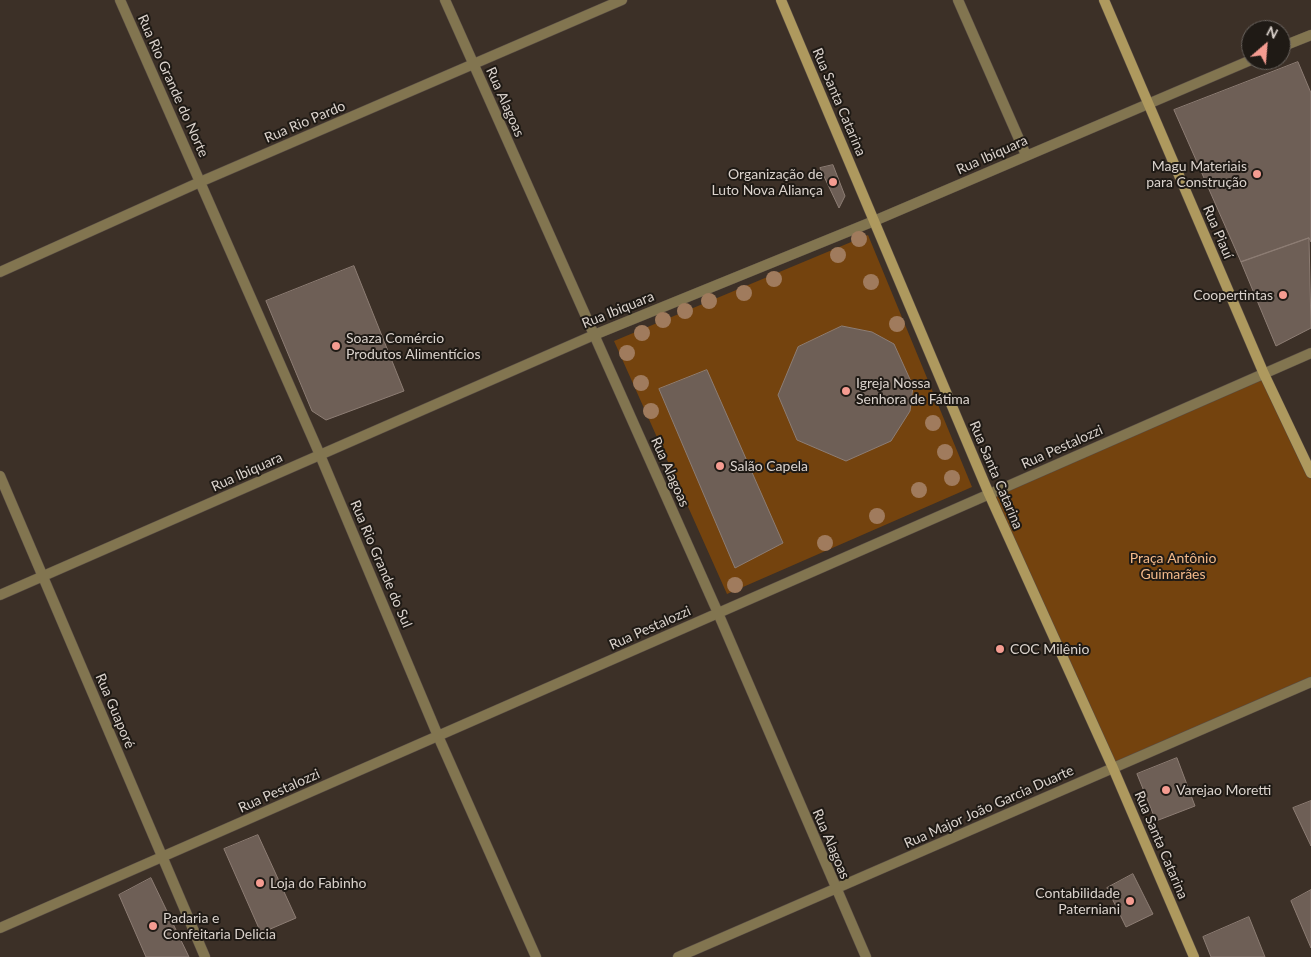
<!DOCTYPE html>
<meta charset="utf-8">
<style>
body{margin:0}
#map{position:relative;width:1311px;height:957px;overflow:hidden;background:#3c3027;font-family:Lato,sans-serif}
canvas{display:block}
.north{position:absolute;left:1241px;top:20px;width:50px;height:50px;box-sizing:border-box;background:#1f1a15;border:1px solid #6a645f;border-radius:50%;rotate:27deg;font-size:14px;font-weight:700;line-height:20px;text-align:center;color:#dbd3cd}
.north::after{content:'';display:block;margin:auto;width:18px;height:22px;background:#f59c91;clip-path:polygon(50% 0,100% 100%,50% 72%,0 100%)}
</style>
<div id="map">
<canvas width="1311" height="957"></canvas>
<div class="north">N</div>
</div>
<script>
const g = document.querySelector('canvas').getContext('2d');
g.lineJoin = 'round';
function paint(path, color) {
  g.fillStyle = color;
  g.fill(path, 'evenodd');
}
function strokePath(path, color, width, dash) {
  g.strokeStyle = color;
  g.lineWidth = width;
  g.lineCap = dash ? 'butt' : 'round';
  g.setLineDash(dash || []);
  g.stroke(path);
}
function drawText(font, color, halo, rows, align = 'center') {
  g.font = font + ' Lato,sans-serif';
  g.lineWidth = 4;
  g.setLineDash([]);
  g.textBaseline = 'middle';
  g.strokeStyle = halo;
  g.fillStyle = color;
  for (const [text, x, y, turn = 0] of rows) {
    g.save();
    g.translate(x, y);
    g.rotate((+turn || 0) * Math.PI / 180);
    g.textAlign = isNaN(turn) ? turn : align;
    if (halo) g.strokeText(text, 0, 0);
    g.fillText(text, 0, 0);
    g.restore();
  }
}
const green = new Path2D(`
 M868,235L972,487L727,594L614,341Z
 M1264,374L1311,473V682L1113,768L989,494Z`);
const building = new Path2D(`
 M1298,62L1311,93V242L1309,238L1241,262L1174,110Z
 M833,165L845,196L839,208L820,168Z
 M1309,238L1311,328L1276,346L1241,262Z
 M354,266L404,391L326,420L312,411L266,301Z
 M842,326L872,332L894,344L913,386L910,411L891,441L846,461L797,440L778,395L798,347Z
 M707,370L783,543L735,568L659,389Z
 M1177,758L1195,806L1156,821L1137,774Z
 M1311,801V846L1293,808Z
 M258,835L296,918L261,933L224,849Z
 M1133,874L1153,914L1126,927L1107,888Z
 M151,878L189,957H146L119,895Z
 M1311,890V948L1291,901Z
 M1249,917L1265,957H1211L1203,937Z`);
const minor = new Path2D(`
 M120,0L320,455L438,736L536,957
 M445,0L718,613L866,957
 M958,0L1026,155
 M1281,47L1311,35
 M0,272L200,182L622,0
 M0,476L205,957
 M0,595L594,335L874,221L1251,60
 M0,928L1311,353
 M678,957L1311,682`);
const secondary = new Path2D(`
 M781,0L989,494L1113,768L1194,957
 M1104,0L1264,374L1311,473`);
const trees = [
 [859,239],
 [838,255],
 [774,279],
 [871,282],
 [744,293],
 [709,301],
 [685,311],
 [663,320],
 [897,324],
 [642,333],
 [627,353],
 [641,383],
 [651,411],
 [933,423],
 [945,452],
 [952,478],
 [919,490],
 [877,516],
 [825,543],
 [735,585]
];
const markers = [
 [1257,174,5,"#f59c91"],
 [833,182,5,"#f59c91"],
 [1283,295,5,"#f59c91"],
 [336,346,5,"#f59c91"],
 [846,391,5,"#f59c91"],
 [720,466,5,"#f59c91"],
 [1000,649,5,"#f59c91"],
 [1166,790,5,"#f59c91"],
 [260,883,5,"#f59c91"],
 [1130,901,5,"#f59c91"],
 [153,926,5,"#f59c91"]
];
const streetNames = [
 ["Rua Rio Grande do Norte",173,86,66],
 ["Rua Alagoas",505,102,66],
 ["Rua Santa Catarina",839,102,67],
 ["Rua Rio Pardo",305,122,-23],
 ["Rua Ibiquara",992,155,-24],
 ["Rua Piauí",1218,232,67],
 ["Rua Ibiquara",618,310,-22],
 ["Rua Pestalozzi",1062,447,-24],
 ["Rua Ibiquara",247,472,-24],
 ["Rua Alagoas",670,472,66],
 ["Rua Santa Catarina",996,475,67],
 ["Rua Rio Grande do Sul",381,564,67],
 ["Rua Pestalozzi",650,628,-24],
 ["Rua Guaporé",115,711,67],
 ["Rua Pestalozzi",279,791,-24],
 ["Rua Major João Garcia Duarte",989,807,-24],
 ["Rua Alagoas",831,844,67],
 ["Rua Santa Catarina",1161,845,67]
];
const poiNames = [
 ["Magu Materiais",1247,166,"right"],
 ["para Construção",1247,182,"right"],
 ["Organização de",823,174,"right"],
 ["Luto Nova Aliança",823,190,"right"],
 ["Coopertintas",1273,295,"right"],
 ["Soaza Comércio",346,338],
 ["Produtos Alimentícios",346,354],
 ["Igreja Nossa",856,383],
 ["Senhora de Fátima",856,399],
 ["Salão Capela",730,466],
 ["COC Milênio",1010,649],
 ["Varejao Moretti",1176,790],
 ["Loja do Fabinho",270,883],
 ["Contabilidade",1120,893,"right"],
 ["Paterniani",1120,909,"right"],
 ["Padaria e",163,918],
 ["Confeitaria Delicia",163,934]
];
const parkNames = [
 ["Praça Antônio",1173,558],
 ["Guimarães",1173,574]
];
paint(green, '#74430e');
paint(building, '#6e5f56');
strokePath(building, '#8d7d74', 1);
strokePath(minor, '#594d45', 11);
strokePath(secondary, '#594d45', 11);
strokePath(minor, '#827550', 10);
strokePath(secondary, '#ae995e', 10);
g.fillStyle = '#a07b5d';
for (const [x, y] of trees) {
  g.beginPath();
  g.arc(x, y, 8, 0, 2 * Math.PI);
  g.fill();
}
for (const [x, y, r, color] of markers) {
  const dot = new Path2D();
  dot.arc(x, y, r, 0, 2 * Math.PI);
  g.fillStyle = color;
  g.fill(dot);
  strokePath(dot, '#1f1a15', 2);
}
drawText('14px', '#dbd3cd', '#1f1a15', streetNames);
drawText('14px', '#dbd3cd', '#1f1a15', poiNames, 'left');
drawText('14px', '#f2b98a', '#1f1a15', parkNames);
</script>
